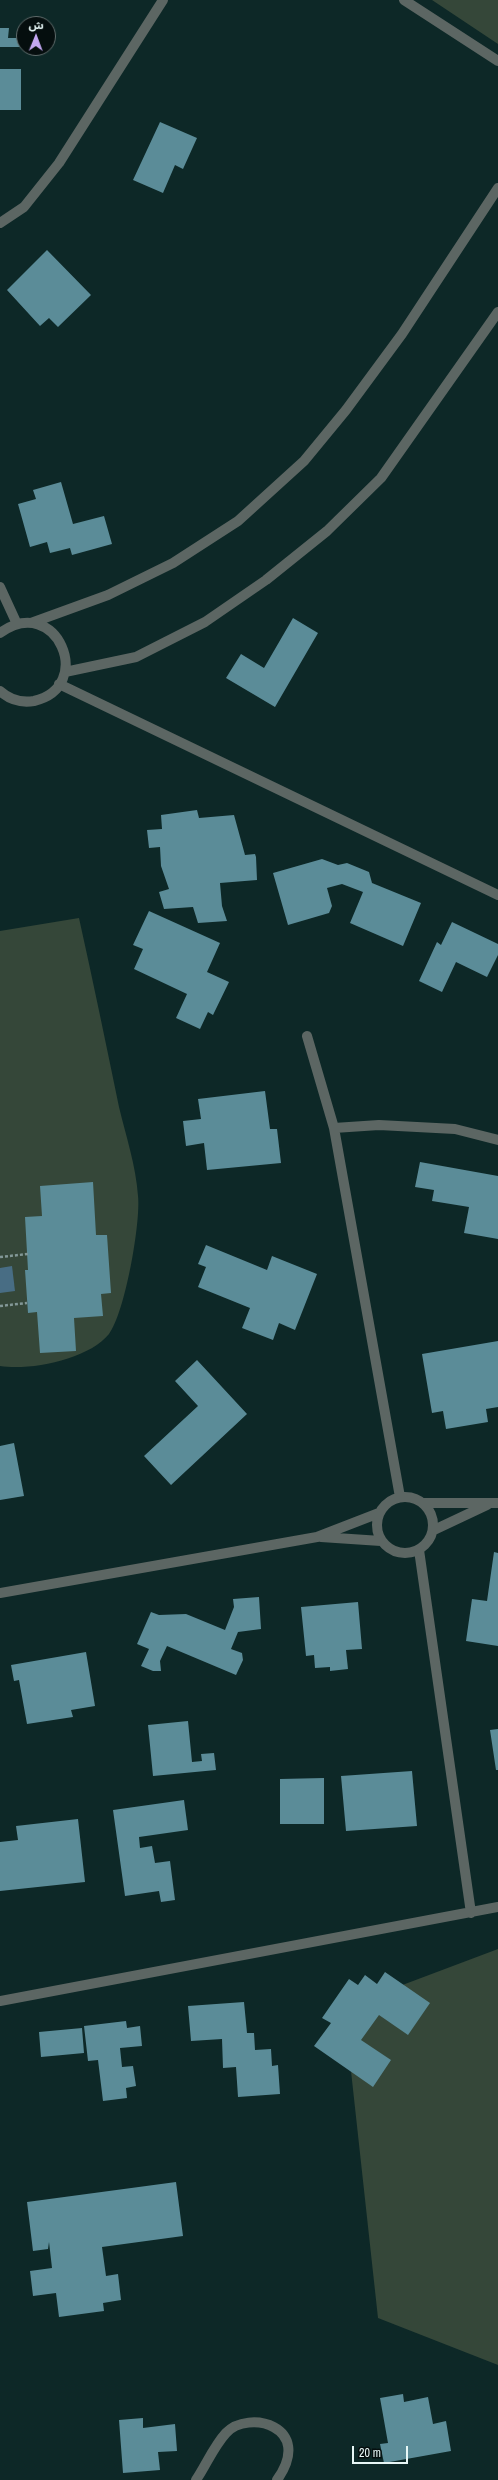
<!DOCTYPE html>
<meta charset="utf-8">
<style>
body{margin:0}
#map{position:relative;width:498px;height:2480px;overflow:hidden;background:#0d2827;font-family:"Archivo Narrow","Noto Sans Arabic",sans-serif}
canvas{display:block}
.north{position:absolute;left:16px;top:16px;width:40px;height:40px;box-sizing:border-box;background:#050e0e;border:1px solid #5f6b6b;border-radius:50%;rotate:1deg;font-size:11px;font-weight:700;line-height:16px;text-align:center;color:#e7f7f6}
.north::after{content:'';display:block;margin:auto;width:14px;height:18px;background:#c3a7f2;clip-path:polygon(50% 0,100% 100%,50% 72%,0 100%)}
.scale{position:absolute;left:352px;top:2446px;width:56px;height:18px;box-sizing:border-box;border:2px solid #e7f7f6;border-top:0;padding-left:5px;font-size:12px;line-height:14px;white-space:nowrap;color:#e7f7f6;-webkit-text-stroke:3px #050e0e;paint-order:stroke}
</style>
<div id="map">
<canvas width="498" height="2480"></canvas>
<div class="north">ش</div>
<div class="scale">20 m</div>
</div>
<script>
const g = document.querySelector('canvas').getContext('2d');
g.lineJoin = 'round';
function paint(path, color) {
  g.fillStyle = color;
  g.fill(path, 'evenodd');
}
function strokePath(path, color, width, dash) {
  g.strokeStyle = color;
  g.lineWidth = width;
  g.lineCap = dash ? 'butt' : 'round';
  g.setLineDash(dash || []);
  g.stroke(path);
}
const green = new Path2D(`
 M432,0H498V44Z
 M79,918C93,981 106,1044 119,1107C126,1136 136,1166 138,1196C141,1222 125,1313 109,1334C89,1359 31,1371 0,1366V931Z
 M498,1949V2365L378,2318L344,2007Z`);
const water = new Path2D(`
 M12,1266L15,1291L0,1293V1268Z`);
const building = new Path2D(`
 M0,28H9L8,38H19L20,47H0Z
 M0,69H21V110H0Z
 M160,122L197,138L183,169L175,165L163,193L133,180Z
 M47,250L91,295L58,327L49,318L40,326L7,290Z
 M61,482L73,524L104,516L112,544L72,555L70,548L50,553L47,542L30,547L18,504L36,499L33,490Z
 M293,618L318,633L275,707L226,678L241,654L264,668Z
 M197,810L199,818L234,815L245,855L255,854L256,857L257,880L220,883L222,906L227,921L198,923L193,907L164,909L159,892L169,889L161,866L160,847L149,848L147,830L162,829L161,815Z
 M322,859L338,865L347,863L369,872L372,883L421,903L403,946L350,923L363,892L342,884L327,888L332,906L329,913L288,925L273,873Z
 M149,911L220,943L207,972L229,982L213,1015L208,1012L200,1029L176,1018L187,994L134,969L143,949L133,945Z
 M452,922L498,944V955L487,977L456,962L442,992L419,981L437,942L441,945Z
 M265,1091L270,1129H277L281,1163L207,1170L204,1143L186,1146L183,1121L201,1119L198,1099Z
 M420,1162L498,1176V1239L464,1233L469,1207L432,1201L434,1190L415,1187Z
 M93,1182L96,1235H107L111,1293L101,1294L103,1316L74,1318L76,1351L40,1353L37,1312L28,1313L25,1270H28L25,1217L42,1216L40,1186Z
 M206,1245L267,1270L272,1256L317,1274L295,1330L279,1323L273,1340L242,1328L250,1308L198,1287L206,1267L198,1264Z
 M498,1341V1407L486,1409L488,1422L446,1429L443,1411L432,1413L422,1354Z
 M197,1360L247,1414L171,1485L144,1456L198,1406L175,1381Z
 M14,1443L24,1496L0,1500V1446Z
 M494,1552L498,1553V1646L466,1641L472,1599L487,1601Z
 M259,1597L261,1629L238,1632L231,1649L242,1653L243,1660L236,1675L167,1646L160,1661L161,1671H153L141,1666L149,1649L137,1644L151,1612L159,1615L186,1614L225,1630L234,1607L233,1599Z
 M358,1602L362,1649L346,1650L348,1669L330,1671V1667L315,1668L314,1655L306,1656L301,1607Z
 M86,1652L95,1706L71,1710L73,1717L27,1724L19,1680L14,1681L11,1665Z
 M188,1721L192,1762L202,1761L201,1754L214,1753L216,1770L153,1776L148,1725Z
 M498,1729V1770H496L490,1730Z
 M412,1771L417,1826L346,1831L341,1776Z
 M324,1778V1824H280V1779Z
 M184,1800L188,1830L139,1837L140,1848L152,1846L155,1863L170,1861L175,1900L161,1902L159,1891L125,1896L113,1810Z
 M78,1819L85,1882L0,1891V1842L18,1840L16,1826Z
 M385,1972L430,2003L408,2035L379,2015L361,2040L391,2060L373,2087L314,2046L331,2023L322,2018L349,1979L358,1985L365,1975L377,1984Z
 M244,2002L247,2033H254L255,2050L271,2049L272,2066L278,2065L280,2094L238,2097L236,2067L223,2068L222,2039L191,2041L188,2006Z
 M126,2021L127,2028L140,2026L142,2046L120,2048L122,2067L133,2066L136,2086L126,2088L127,2098L103,2101L98,2060L88,2061L84,2026Z
 M82,2028L84,2053L41,2057L39,2032Z
 M176,2182L183,2236L102,2247L106,2276L118,2274L121,2300L103,2303L104,2311L59,2317L56,2293L33,2296L30,2271L52,2268L49,2242L48,2249L33,2251L27,2202Z
 M403,2394L404,2402L428,2397L433,2424L446,2421L451,2451L384,2463L380,2444L388,2443L380,2398Z
 M143,2418V2428L175,2424L177,2451L158,2452L160,2470L123,2473L119,2420Z`);
const path = new Path2D(`
 M0,1257L28,1254
 M0,1306L27,1303`);
const minor = new Path2D(`
 M404,0L498,61
 M0,223L24,207L59,163L163,0
 M0,587L17,624
 M31,623L108,595L173,563L238,521L304,461L346,410L402,334L498,188
 M0,633C57,592 96,687 34,701C22,703 10,700 0,691
 M65,672L136,657L205,622L266,580L327,531L381,478L498,312
 M59,684L498,895
 M307,1036L334,1128L400,1497
 M334,1128L379,1125L455,1129L498,1140
 M377 1525a28 28 0 1 1 56 0a28 28 0 1 1-56 0Z
 M424,1503H498
 M434,1530L487,1505
 M321,1537L381,1541
 M419,1550L471,1913
 M0,1593L317,1537L379,1513
 M0,2001L498,1907
 M196,2480C206,2465 214,2446 226,2433C248,2409 315,2426 277,2480`);
paint(green, '#354739');
paint(water, '#486d84');
paint(building, '#5b8c98');
strokePath(path, '#829796', 2.5, [3, 2]);
strokePath(minor, '#5c6663', 10);
</script>
